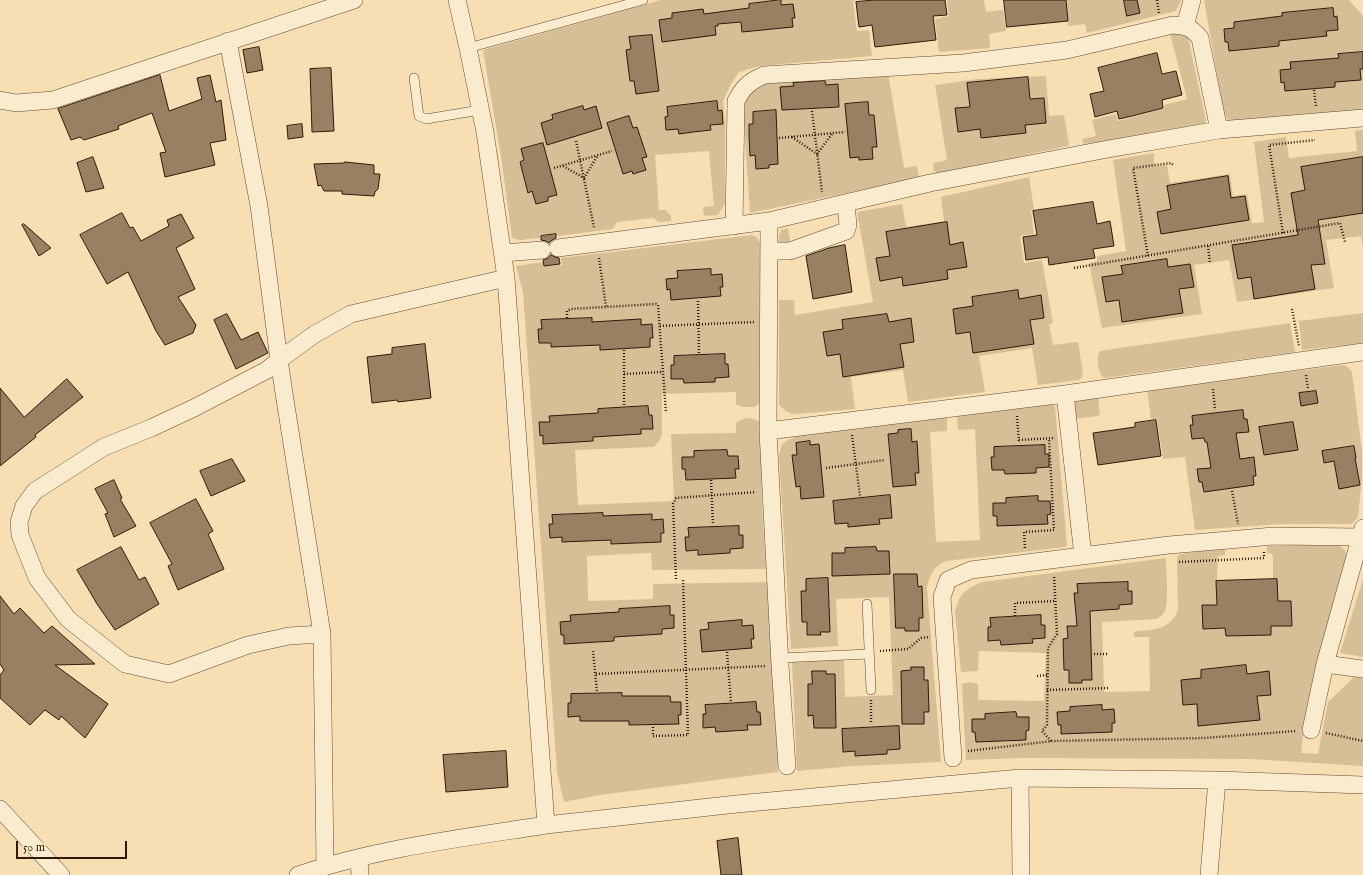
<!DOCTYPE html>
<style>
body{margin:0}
#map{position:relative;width:1363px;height:875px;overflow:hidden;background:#f8dfb3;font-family:"IM FELL English",serif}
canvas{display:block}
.scale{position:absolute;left:16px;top:841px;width:111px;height:18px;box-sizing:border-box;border:2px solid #2f1a0a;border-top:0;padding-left:5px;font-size:12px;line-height:14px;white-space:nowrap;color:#2f1a0a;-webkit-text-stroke:3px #faeace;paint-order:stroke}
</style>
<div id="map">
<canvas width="1363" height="875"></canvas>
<div class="scale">50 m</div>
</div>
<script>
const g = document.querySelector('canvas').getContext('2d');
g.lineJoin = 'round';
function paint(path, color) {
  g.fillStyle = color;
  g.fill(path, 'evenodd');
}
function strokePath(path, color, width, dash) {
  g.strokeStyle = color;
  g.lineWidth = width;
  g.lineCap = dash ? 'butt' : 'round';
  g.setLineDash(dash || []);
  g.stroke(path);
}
const green = new Path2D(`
 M661,0H857L853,1L857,31L869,30L872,56L759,66L739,72L731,84L723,101L725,124V203L718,215L704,216L703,207L714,206L709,151L655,155L659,210H666L671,216V221L659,222L653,218L617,222L613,229L558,236L557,233L540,235V238L520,240L512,238L501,156L483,50Z
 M947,0H984L986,12L1003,10L1006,31L989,34L990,48L939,52L935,19L949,16Z
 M1067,0H1181L1176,11L1087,33L1085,24L1068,26Z
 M1204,0H1349L1363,16V113L1229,121L1224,115Z
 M1170,33H1179L1188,37L1206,121L1204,126L1084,144L1082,139L1096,136L1092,120L1116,114L1118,121L1165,108L1164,105L1187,99Z
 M888,73L904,168L917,166L919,178L750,213L743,106L745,95L763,81Z
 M1046,76L1049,116L1064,115L1069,144L1068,146L937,174C933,170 933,168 934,163L947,160L935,85L978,79Z
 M1363,130V248L1361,236L1326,240L1334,288L1237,302L1229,260L1194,265L1202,314L1102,328L1089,263L1097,261V256L1126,251L1113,160L1154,153V166L1167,165L1170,183L1230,174L1233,196L1247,194L1252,223L1264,222L1254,142L1286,137L1289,158L1357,151L1355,131Z
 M1029,177L1034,209L1031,211L1034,234L1020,236L1024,263L1042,260L1053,323L1049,324L1053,345L1078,342L1083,373L1082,377L1079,380L1038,385L1032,348L979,356L985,392L908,402L903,370L851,377L855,409L798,414C789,414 784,411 779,404V300H794L795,315L873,302L857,212L902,204L906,227L944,221L941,197Z
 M788,228L791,246L778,247L779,235L782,230Z
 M752,235L756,237L760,243L759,403L755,407H742L736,404V392L662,394V434L659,441L654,447L575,450L578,505L674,501L671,434L736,433V423C743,417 752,417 760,422L762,502L766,569L652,570L651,553L587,556L588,601L653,599V584L769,582L778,772L600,795L564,802L557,772L523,292L516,266L543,262L544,266L562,265L561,258Z
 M1363,313V343L1302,350L1299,321Z
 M1290,323L1295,352L1105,378C1097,374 1096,357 1100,351Z
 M1343,365L1348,367L1352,372L1362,452V477L1358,517L1352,524H1281L1195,530L1185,457L1163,459L1157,419H1151L1147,390Z
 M1098,397L1100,414L1098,416L1074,419L1072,400Z
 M1052,404L1055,407L1067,545L1065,547L946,561C934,566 929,576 927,588L941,762L853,766L797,771L792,662L844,659L845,697L893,695L889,597L836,599L838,646L791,649L779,456C781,443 785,441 797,436L947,416V431L930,432L936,542L980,540L975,429L958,430L957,414Z
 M1337,544L1345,550L1347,557L1305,720L1301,753L1318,754L1328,702L1354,677L1363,678V766L1250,759L1021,758L966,760L962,684L970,682L978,684V700L1044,701L1046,653L979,651L978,671L961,672L955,612C960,592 965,590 982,582L1166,558C1166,570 1169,600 1165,610C1164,614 1161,616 1157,619L1102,622L1104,692L1150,691L1149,637H1134V632C1139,630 1145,631 1151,630C1163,628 1175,622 1178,609L1177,557L1180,554L1225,548V555L1218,556L1217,580L1273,578V557L1272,554L1267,553V546Z
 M1363,579V657L1340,653Z`);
const building = new Path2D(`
 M781,0V5L793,4L795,18H792L793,27L742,32L741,22L718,24V26H715L716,35L662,42L659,20L672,18V13L703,9L704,14L749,8V4Z
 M875,0H945L947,15L933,16L936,40L875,47L872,25L859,27L856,2Z
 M1004,0H1066L1068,21L1007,27Z
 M1124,0H1137L1140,13L1127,16Z
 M1333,8L1334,17L1337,16L1338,30L1326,31L1327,36L1279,41V46L1229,51L1228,42H1225L1224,29L1234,28V22L1282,16V13Z
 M652,35L659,91L636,94L634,81H630L626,50L631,49L629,37Z
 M259,47L263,70L247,73L243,50Z
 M1363,52V69H1360L1361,80L1335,82V87L1285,91L1284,82L1281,83L1280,70L1291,69L1290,62L1339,58L1338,54Z
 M1157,53L1162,74L1176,71L1182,95L1162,100L1163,108L1132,116L1119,119L1117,111L1095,117L1090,94L1104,91L1098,68Z
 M331,68L334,131L312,132L310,69Z
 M160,75L169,111L202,99L197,78L210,75L216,102L221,100L226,140L210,143L215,165L165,177L160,153L166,152L152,113L118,126L119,129L84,140L80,137L71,140L58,109Z
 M1028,77L1030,99L1044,98L1046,123L1025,125L1026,133L981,138L980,129L958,132L955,108L970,107L967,83Z
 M825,81L826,85L838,84L839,107L782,110L780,87L794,86L793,83Z
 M717,101L718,111L722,110L723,124L710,125L711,130L693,132L679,134L678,129L666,130L665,117L668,116L667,107Z
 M868,102L869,115H874L877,147H872L873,159L859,160V157L850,158L845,104Z
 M583,106L584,110L596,106L602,128L547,145L541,123L553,119L552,115Z
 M776,110L778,164L769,165V168L756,169L755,155L750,156L749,135V124H753V112Z
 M629,116L633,128L637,127L647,157L642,158L646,170L633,174L632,171L623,174L607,123Z
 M302,124L303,137L288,139L287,126Z
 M543,143L557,195L548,197V201L536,204L532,191L528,193L520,162L524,160L521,149Z
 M93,157L104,188L86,192L77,163Z
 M1363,157V213L1318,220L1325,264L1311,265L1315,289L1254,299L1251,277L1238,279L1232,245L1298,235L1291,193L1305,190L1301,167Z
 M345,162L374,165V174H380L378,189L375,192L374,196L342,194V191H324L321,185L318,186L314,164L344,163Z
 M1228,176L1231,198L1245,196L1249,220L1161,234L1157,212L1171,209L1167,186Z
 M1093,202L1097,224L1110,221L1114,246L1093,249L1095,258L1049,265L1048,257L1026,260L1023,237L1037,235L1033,211Z
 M122,213L130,228L133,227L141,241L169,226L167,220L181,214L194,238L176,248L195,289L178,297L196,325L193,333L165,345L156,331L128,272L107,284L80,235Z
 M947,222L950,245L963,242L967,267L947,270L948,279L903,286L902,277L880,281L876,258L890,256L886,232Z
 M24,224L51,248L39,256L22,225Z
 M556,234V238L552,240L549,243L546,241L541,240V236Z
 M845,245L852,292L813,299L806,256L829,248Z
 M551,255L555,257L559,258L560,264L544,266L543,260L548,258Z
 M1167,259L1168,267L1190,264L1194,287L1179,289L1183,313L1122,322L1119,300L1106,302L1102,277L1123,274L1121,266Z
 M711,269V275L722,274L723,287H720L721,296L671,300L670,289L667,290L666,279L678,278L677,271Z
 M1018,290L1019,299L1041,295L1044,318L1030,320L1034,344L973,353L970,332L956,334L953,309L973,306L972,297Z
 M227,314L241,340L258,332L268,353L236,369L214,320Z
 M887,314L889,322L911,318L914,342L900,344L904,367L843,377L840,354L827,356L823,332L843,329L842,320Z
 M592,318V322L641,319V325L652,324L653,338H650V347L600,350V345L551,347V343H539L538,329H542L541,320Z
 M425,344L431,398L398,402L397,400L372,403L367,357L392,354V348Z
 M725,354V364H728L729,377L715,378V382L684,383L683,379H671V365H674V356Z
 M67,379L83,397L35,435L36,437L0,466V388L24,417Z
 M1316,391L1318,403L1301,406L1299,393Z
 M648,406L649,415H652L653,429H641V434L593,437V441L543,444V435L540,436L539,422H550L549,416L598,413V409Z
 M1243,410L1244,419H1247L1249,432L1236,433L1240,459L1254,457L1256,476H1253L1254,485L1204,492L1202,482H1199L1197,469L1211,468L1207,442H1205L1204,438L1192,439L1190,425H1193L1192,416Z
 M1156,420L1161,456L1098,465L1093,433L1135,427V423Z
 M1293,422L1298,450L1264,455L1259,427Z
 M911,429L912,442L917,441L919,473H915L916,485L893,487L888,434L898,433V430Z
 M810,441V445L819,444L824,497L801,499L800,486L796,487L792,455H797L796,443Z
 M1045,445V454H1049V467L1036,468V473L1005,474L1004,470H992L991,457H994V447Z
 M1354,446L1356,458H1355L1360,485L1339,489L1334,461L1324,463L1322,451Z
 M727,450L728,456H738L739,469H735L736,478L686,480L685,469H682V457H694V451Z
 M232,459L245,481L211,496L200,471Z
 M114,480L122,498L120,499L136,526L114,537L105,514L108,513L95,489Z
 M890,495L892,518L879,519L880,524L848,527V523L835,524L833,501Z
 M1038,496V501H1050L1051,514L1047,515L1048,524L997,526V516H993V503H1006V498Z
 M196,499L213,531L208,534L224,569L178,590L168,566L172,564L150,523Z
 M603,513V516L652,514V520L663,519L664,533H661V542L611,544V540L562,542V537L550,538L549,524H553L552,515Z
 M739,526V535H743V548L730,549V553L698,555V550L686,551L685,537H689L688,528Z
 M121,547L139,580L145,577L159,604L115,630L97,604L77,570Z
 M876,547L877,551H889L890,574L832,576V553H845V548Z
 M894,574H917L918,587L922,586L923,618H919V631H905V628H896Z
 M828,578L830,632H820L821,635H807V622H802L801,591H806V579Z
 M1277,579L1278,601H1291L1292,626H1271V635L1226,636L1225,628L1203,629L1202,605H1217L1216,581Z
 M1128,582V591H1132V604L1119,605V609L1090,611L1092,680H1082V683H1069V670H1064L1063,639L1068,638L1067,626H1077L1074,593H1078L1077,584Z
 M0,596L14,614L20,608L44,633L52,626L95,664L55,665L108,704L85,738L61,716L59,720L45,710L30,725L0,698V675L4,670L0,664Z
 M670,606V615H674V628L662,629V634L614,637V641L564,644V635H561L560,622L571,621L570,615L619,612V609Z
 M1041,615V625H1045V638L1032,639L1033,643L1001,645L1000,640L988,641V627H991L990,618Z
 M742,620V626L753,625L754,639H751L752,648L702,652L700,630L709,629L708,623Z
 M1246,665L1247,674L1269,671L1271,695L1257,696L1260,720L1198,726L1197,704L1183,705L1181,680L1201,678V670Z
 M911,667H924V680H928L929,712H924V724H902L901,671L911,670Z
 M812,671H826V674H835L836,728H814L813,715L808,716V684H812Z
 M622,693V696H670L671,702H681V715H678L679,724L629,725V721H580V716L568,717V703H571V694Z
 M756,702L757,712H760L761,725H747L748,730L716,732L715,727L703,728V714H706L705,705Z
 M1102,705V710L1114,709L1115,723H1112V732L1061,734V725H1058L1057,712L1070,711V707Z
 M1016,712L1017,717H1029V730L1026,731V740L976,742L975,732H972V719H985V714Z
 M899,726L900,749L887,750V754L855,756V751L843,752L842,729Z
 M506,751L508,787L446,792L443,755Z
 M738,838L742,875H721L717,841Z`);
const path = new Path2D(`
 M1157,0L1159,13
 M1314,90L1316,107
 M812,111L822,192
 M792,137L817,154L832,134
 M779,138L845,132
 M576,141L594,227
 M563,166L584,178L598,155
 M554,168L612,151
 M1283,233L1269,145L1315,140
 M1208,246L1210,264
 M1148,256L1133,168L1171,163L1174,166
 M599,258L606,307
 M1074,268L1340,223L1345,242
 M698,301L699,354
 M1292,309L1299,346
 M567,318V311L571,309L656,304L658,305L666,413
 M660,326L754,322
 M624,350V406
 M624,374L663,372
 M1306,375L1308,389
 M1213,389L1215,410
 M1017,416L1019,443
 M852,435L860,496
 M1019,440L1055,438
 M826,468L885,460
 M711,480L713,525
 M1232,491L1238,524
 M1025,548L1024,532L1054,530L1049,439
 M1179,562L1264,558V551
 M676,579L673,504L676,498L756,492
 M1015,616V603L1055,601
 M593,651L597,692
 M880,651L908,649L921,638L930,637
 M727,652L731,702
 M1094,654H1108
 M596,674L765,666
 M1037,676L1047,675
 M1047,690L1108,688
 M871,700V724
 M653,727V736L688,735L683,579
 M1326,733L1363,741
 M1051,741L1042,731L1047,725L1048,648L1057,634L1054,575
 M968,751L1052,741L1205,738L1296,731`);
const lane = new Path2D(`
 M468,48L643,0
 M414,78L419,116L426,119L480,110
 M867,604L871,690
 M780,658L869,654`);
const street = new Path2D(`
 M1185,26L1192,0
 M228,41L259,206L279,360L267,370L194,408L151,428L104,447L35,491L24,506L19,522L20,535L37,578L68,619L125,664L169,674L248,645L289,636L322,634
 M0,100L16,103L53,100L354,0
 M769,221L768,431L780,665L787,766
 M734,226L736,101C744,86 749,82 764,75L963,63L1067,50L1173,25C1186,26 1191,27 1200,38L1219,130
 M558,248L769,221L930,183L1108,149L1219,130L1363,118
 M769,251H790L846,231L848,225L846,204
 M503,253L542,250
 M1065,394L1083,556
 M768,431L1065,394L1363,352
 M1325,664L1363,669
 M1311,730L1325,664L1363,528
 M953,758L942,597L948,580L971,570L1169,545L1229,540L1273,536L1360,537
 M1020,778L1021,875
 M0,809L61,875
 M546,825L737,804L1020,778L1217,780L1363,785
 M359,858L360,875
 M325,866L322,634L284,393L279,360L315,334L351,314L506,278
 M298,875C378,848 463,838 546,825L506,278L485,132L468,48L457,0
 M1209,875L1217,780`);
paint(green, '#d6be96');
paint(building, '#988062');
strokePath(building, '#2f1a0a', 1);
strokePath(lane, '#614b34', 10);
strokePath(street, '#614b34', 18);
strokePath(path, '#2f1a0a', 2.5, [1, 2]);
strokePath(lane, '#faeace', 9);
strokePath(street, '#faeace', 17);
</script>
